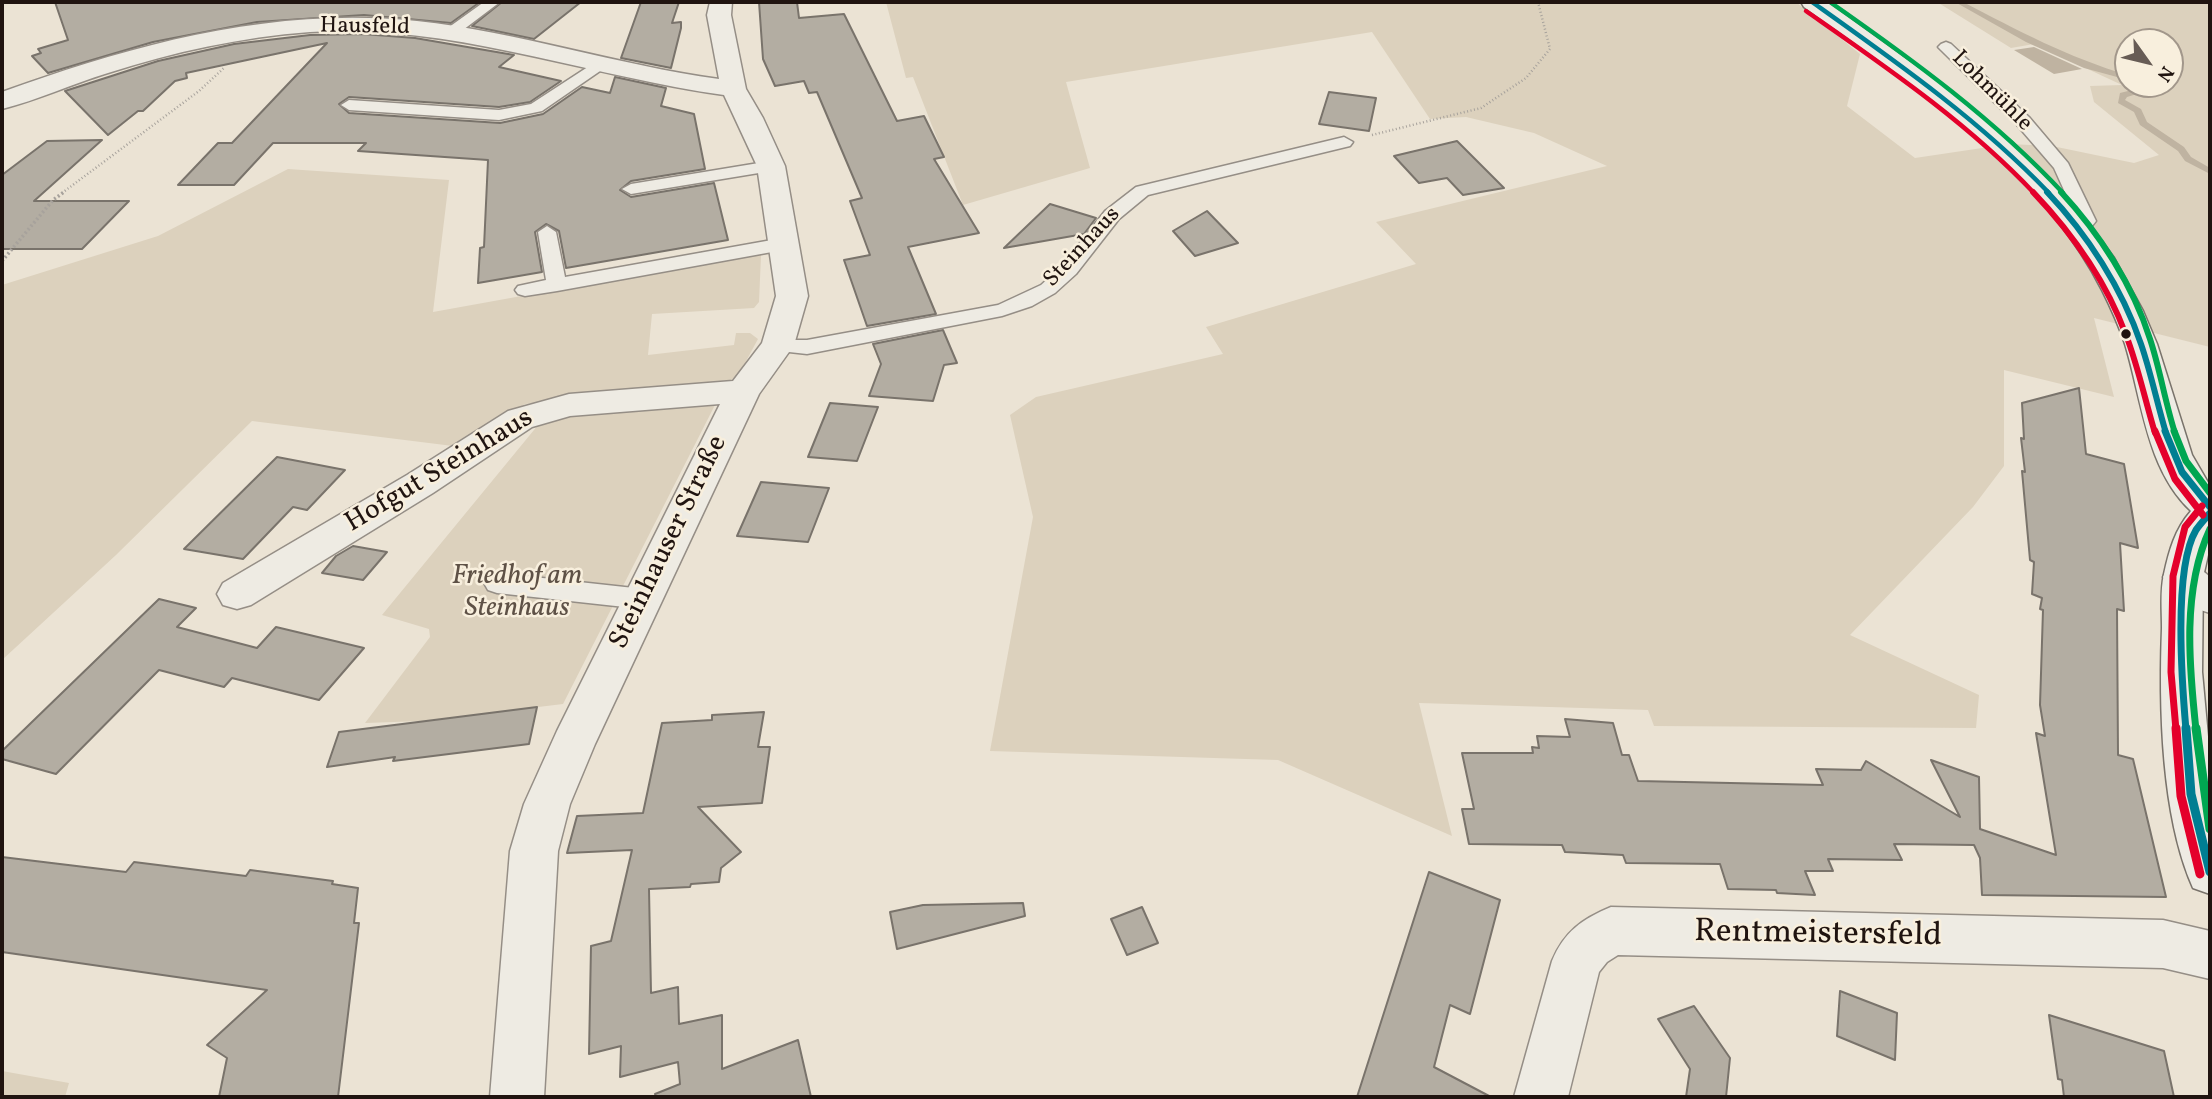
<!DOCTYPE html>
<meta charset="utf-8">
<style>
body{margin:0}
#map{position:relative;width:2212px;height:1099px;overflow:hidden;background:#ebe3d4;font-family:Vollkorn,serif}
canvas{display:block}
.frame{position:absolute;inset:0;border:4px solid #201410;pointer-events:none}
.north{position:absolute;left:2114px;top:28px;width:70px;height:70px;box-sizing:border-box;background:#f8efdd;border:2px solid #a2978b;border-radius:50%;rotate:124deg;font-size:19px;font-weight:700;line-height:28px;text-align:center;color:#201410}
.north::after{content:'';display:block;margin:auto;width:24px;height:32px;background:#675c55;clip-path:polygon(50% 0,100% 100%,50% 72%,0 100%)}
</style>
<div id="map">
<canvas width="2212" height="1099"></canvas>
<div class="frame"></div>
<div class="north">N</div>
</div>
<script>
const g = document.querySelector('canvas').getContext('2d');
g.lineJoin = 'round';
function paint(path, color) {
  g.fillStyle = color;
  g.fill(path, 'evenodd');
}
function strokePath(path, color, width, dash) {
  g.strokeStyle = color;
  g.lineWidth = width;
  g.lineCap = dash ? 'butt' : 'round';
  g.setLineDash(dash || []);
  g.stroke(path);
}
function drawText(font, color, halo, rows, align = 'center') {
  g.font = font + ' Vollkorn,serif';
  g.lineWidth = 5;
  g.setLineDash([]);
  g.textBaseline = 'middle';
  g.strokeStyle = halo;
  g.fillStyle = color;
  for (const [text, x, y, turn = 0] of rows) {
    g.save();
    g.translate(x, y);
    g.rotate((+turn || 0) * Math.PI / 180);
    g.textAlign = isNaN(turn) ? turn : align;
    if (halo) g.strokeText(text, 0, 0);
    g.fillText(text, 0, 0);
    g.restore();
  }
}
const green = new Path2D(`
 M886,2H1796L1860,54L1847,106L1915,158L2009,144L2052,146L2134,163L2159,155L2094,102L2090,86L2122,85L2034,44L2011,48L1937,2H2210V347L2094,318L2114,397L2004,370V466L1973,507L1850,635L1979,695L1976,728L1654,726L1648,710L1419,703L1452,836L1278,760L990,751L1033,517L1010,415L1036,397L1223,354L1206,327L1416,264L1376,222L1607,166L1534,133L1466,117L1430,119L1372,32L1066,82L1090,168L963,205L913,77L906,78ZM2128,42H2170V84H2128Z
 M288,169L449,180L433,312L754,254L761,255L759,302L754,308L652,314L648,355L734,345L736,333H750L758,339L738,376L727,382L525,404L461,447L252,421L116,555L2,660V285L158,236Z
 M717,401L563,704L423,721L365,723L430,637L429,629L382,615L543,419Z
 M2,1071L69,1083L65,1097H2Z`);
const water = new Path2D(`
 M2034,47L2082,69L2054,74L2014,50Z`);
const stream = new Path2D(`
 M1955,2H1963C2017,30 2069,58 2128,75V80L2084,68L2026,42Z
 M2139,84H2150L2156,88L2127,97L2125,100L2141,109L2147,122L2184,147L2191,157L2210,168V174L2185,161L2178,151L2140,125L2134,112L2118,103L2120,93L2144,87Z`);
const building = new Path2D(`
 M55,2H480L451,23L364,15L257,22L153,42L48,73L32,56L41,53L38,49L68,40Z
 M502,2H581L534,39L472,26Z
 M641,2H679L672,23L681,22V28L671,68L621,58Z
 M759,2H797L799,18L844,14L897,121L924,116L944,157L934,159L979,233L908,247L936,314L867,326L844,260L870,255L850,201L862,198L817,92L809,93L804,81L775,86L763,59Z
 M363,34L415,38L514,55L499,67L561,81L530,102L499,107L349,97L339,104L349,113L500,123L543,114L582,87L610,93L615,77L666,88L661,106L694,114L705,169L631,181L620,190L631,197L714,183L728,240L566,268L559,231L546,224L535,232L542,272L478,283L480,248L484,247L488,160L358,151L366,143H273L234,185H178L218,143H232L327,43L186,73L187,78L175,81L143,111H138L108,135L65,91L158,61L234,44L310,35Z
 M1329,92L1376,98L1369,131L1319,124Z
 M102,140L34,201H129L82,249H2V175L47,141Z
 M1457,141L1504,188L1463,195L1447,178L1419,183L1394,156Z
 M1050,204L1096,218L1084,234L1004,248Z
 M1207,211L1238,243L1195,256L1173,231Z
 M943,330L957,363L944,365L933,401L869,396L881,364L873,344Z
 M2079,388L2086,454L2124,464L2138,548L2120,543L2124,611L2117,609L2118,755L2133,759L2166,897L1982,895L1980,858L1974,845L1894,844L1902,860L1828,859L1833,871H1805L1815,895L1777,893L1776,890L1728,889L1720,864L1626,863L1623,855L1565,852L1562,845L1469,844L1462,809H1474L1462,753H1533L1532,747L1539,748L1537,736L1570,737L1565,719L1613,723L1622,755H1629L1638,781L1823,785L1816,769L1861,770L1866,761L1960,817L1931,760L1979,777L1980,829L2056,855L2036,733L2045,736L2040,705L2043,610L2040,609L2042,598L2032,594L2034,562L2030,560L2022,471L2025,472L2021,438L2024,439L2022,403Z
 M830,403L878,407L857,461L808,457Z
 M277,457L345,470L307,510L293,507L243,559L184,549Z
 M761,482L829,488L808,542L737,536Z
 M353,546L387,552L363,580L322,573L336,556Z
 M159,599L196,608L177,627L257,648L276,627L364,648L319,700L232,678L224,687L159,670L56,774L2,759V751Z
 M537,707L529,744L393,761L395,757L327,767L339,732Z
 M764,712L758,747H770L762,803L698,807L741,852L721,868L719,882L691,884L690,887L649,889L651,993L678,987L679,1024L722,1015V1069L798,1040L811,1097H656L655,1094L680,1084L678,1062L620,1077L621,1046L589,1054L591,946L611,941L632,850L567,853L577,816L643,813L662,723L712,720V715Z
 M2,857L126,872L134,862L246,876L250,870L333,881L332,884L358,888L354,923H359L338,1097H219L227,1058L207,1045L267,990L2,952Z
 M1429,872L1500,900L1470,1014L1450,1005L1434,1067L1491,1097H1357Z
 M1023,903L1025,916L897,949L890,912L923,905Z
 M1142,907L1158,943L1127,955L1111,919Z
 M1840,991L1897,1013L1895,1060L1837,1036Z
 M1694,1006L1730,1058L1726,1097H1686L1690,1069L1658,1019Z
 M2049,1015L2164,1051L2174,1097H2064L2062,1080L2058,1079Z`);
const pathFar1 = new Path2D(`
 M1372,135L1481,108L1526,78L1550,49L1538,2
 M62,193L199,91L225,67`);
const path = new Path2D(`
 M2,261L53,200L64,192`);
const lane = new Path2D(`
 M484,2H500L455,36H445L442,33L445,30Z
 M1946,42L1951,44L2029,117L2068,163L2096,221C2090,230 2081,235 2070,232L2068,228L2077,219L2054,168L2017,125L1941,50L1938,47L1941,44Z
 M597,61L605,66L603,69L542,111L499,120L349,110L341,105L349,100L499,110L531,104Z
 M1344,137L1353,142L1350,146L1148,195L1119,219L1076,274L1055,293L1032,306L1002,316L807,354L771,350L768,345L771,340H807L998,305L1041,285L1062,266L1105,211L1136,187Z
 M771,161L777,162L780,166L777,170L631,194L622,189L631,184Z
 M547,226L556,232L565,277L783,238L792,244L783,250L557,291L525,296L518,294L515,290L518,286L546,280L538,232Z
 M497,573L643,589L652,592L656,599L652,606L643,609L497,593L488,590L484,583L488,576Z`);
const street = new Path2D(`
 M710,2H732L731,15L746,89L763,118L785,166L808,296L794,345L759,394L595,744L570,804L558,851L544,1097H490L510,851L524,804L557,731L720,404L570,416L532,427L433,493L251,605L237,609L223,605L217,594L223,583L407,475L508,411L569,394L733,381L762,343L776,296L757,166L724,95C586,76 452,23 310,32C242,37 173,52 108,73C72,84 38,100 2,109V92C134,44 274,6 417,21C519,32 617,65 719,79L707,15Z
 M2183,562L2197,566L2210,577V613C2191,608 2173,595 2163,577L2169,566Z
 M1611,907L2163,920L2210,931V979L2163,968L1618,955L1607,962L1599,972L1568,1097H1514L1552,961C1564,932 1582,919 1611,907Z`);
const secondary = new Path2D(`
 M1801,2H1827L1938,82L2013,143L2080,212L2114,258L2143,311L2157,344L2192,455L2210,486V546L2203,577L2202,672L2210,758V894L2193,888C2161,816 2159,706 2162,628C2162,611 2160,591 2164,574C2169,551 2175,529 2191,511C2146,469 2142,399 2125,344C2119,326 2111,308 2102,290C2040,167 1913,85 1804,7Z`);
const bus1Far3 = new Path2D(`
 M1812,2C1895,61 1978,119 2049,193`);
const bus1Far2 = new Path2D(`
 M2047,192C2087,234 2122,288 2141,344C2151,373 2157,403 2166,433`);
const bus1Far1 = new Path2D(`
 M2165,431L2182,472L2210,507
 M2186,730C2182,684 2173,569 2196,530C2200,524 2206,518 2210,513`);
const bus1 = new Path2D(`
 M2186,728L2191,794L2210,872`);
const bus2Far3 = new Path2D(`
 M1806,11C1886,67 1967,122 2034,193`);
const bus2Far2 = new Path2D(`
 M2033,192C2072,233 2106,281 2126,335C2138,366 2145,400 2155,433`);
const bus2Far1 = new Path2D(`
 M2155,431L2175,479L2203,515
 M2176,730L2171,672L2173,576L2185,527L2202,506`);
const bus2 = new Path2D(`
 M2176,728L2181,796L2200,874`);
const bus3Far3 = new Path2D(`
 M1830,2C1913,60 1994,119 2063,193`);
const bus3Far2 = new Path2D(`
 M2061,192C2099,233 2133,285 2150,339C2160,369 2165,402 2175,433`);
const bus3Far1 = new Path2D(`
 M2174,431L2186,461L2210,493
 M2196,730C2189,665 2182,589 2210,529`);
const bus3 = new Path2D(`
 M2196,728L2210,829`);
const markers = [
 [2126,334,6,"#201410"]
];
const farStreetnames = [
 ["Hausfeld",365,28,1],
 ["Lohmühle",1991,92,45],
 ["Steinhaus",1083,248,-47]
];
const streetNames = [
 ["Hofgut Steinhaus",440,472,-31],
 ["Steinhauser Straße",670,543,-64]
];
const parkNames = [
 ["Friedhof am",517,578],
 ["Steinhaus",517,610]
];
const nearStreetnames = [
 ["Rentmeistersfeld",1818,936,1]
];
paint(green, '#dcd1bd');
paint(water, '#bfb3a1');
paint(stream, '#bfb3a1');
paint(building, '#b3ada2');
strokePath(building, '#79736b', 2);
strokePath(lane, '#958e86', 3);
strokePath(street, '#958e86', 3);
strokePath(secondary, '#79736b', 3);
strokePath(pathFar1, '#a7a29c', 2.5, [1, 2.5]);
strokePath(path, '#a7a29c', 3.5, [2, 2.5]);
paint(lane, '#eeebe3');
paint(street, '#eeebe3');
paint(secondary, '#eeebe3');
strokePath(bus1Far3, '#007e92', 4.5);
strokePath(bus1Far2, '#007e92', 6);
strokePath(bus1Far1, '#007e92', 7);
strokePath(bus1, '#007e92', 9);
strokePath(bus2Far3, '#e4002b', 4.5);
strokePath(bus2Far2, '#e4002b', 6);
strokePath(bus2Far1, '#e4002b', 7);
strokePath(bus2, '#e4002b', 9);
strokePath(bus3Far3, '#00a651', 4.5);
strokePath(bus3Far2, '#00a651', 6);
strokePath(bus3Far1, '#00a651', 7);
strokePath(bus3, '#00a651', 9);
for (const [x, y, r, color] of markers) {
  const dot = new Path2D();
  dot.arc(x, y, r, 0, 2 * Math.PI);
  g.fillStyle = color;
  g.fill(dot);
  strokePath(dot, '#f8efdd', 2.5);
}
drawText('23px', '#201410', '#f8efdd', farStreetnames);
drawText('28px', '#201410', '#f8efdd', streetNames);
drawText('italic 28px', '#5e5146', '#f8efdd', parkNames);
drawText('33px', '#201410', '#f8efdd', nearStreetnames);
</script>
